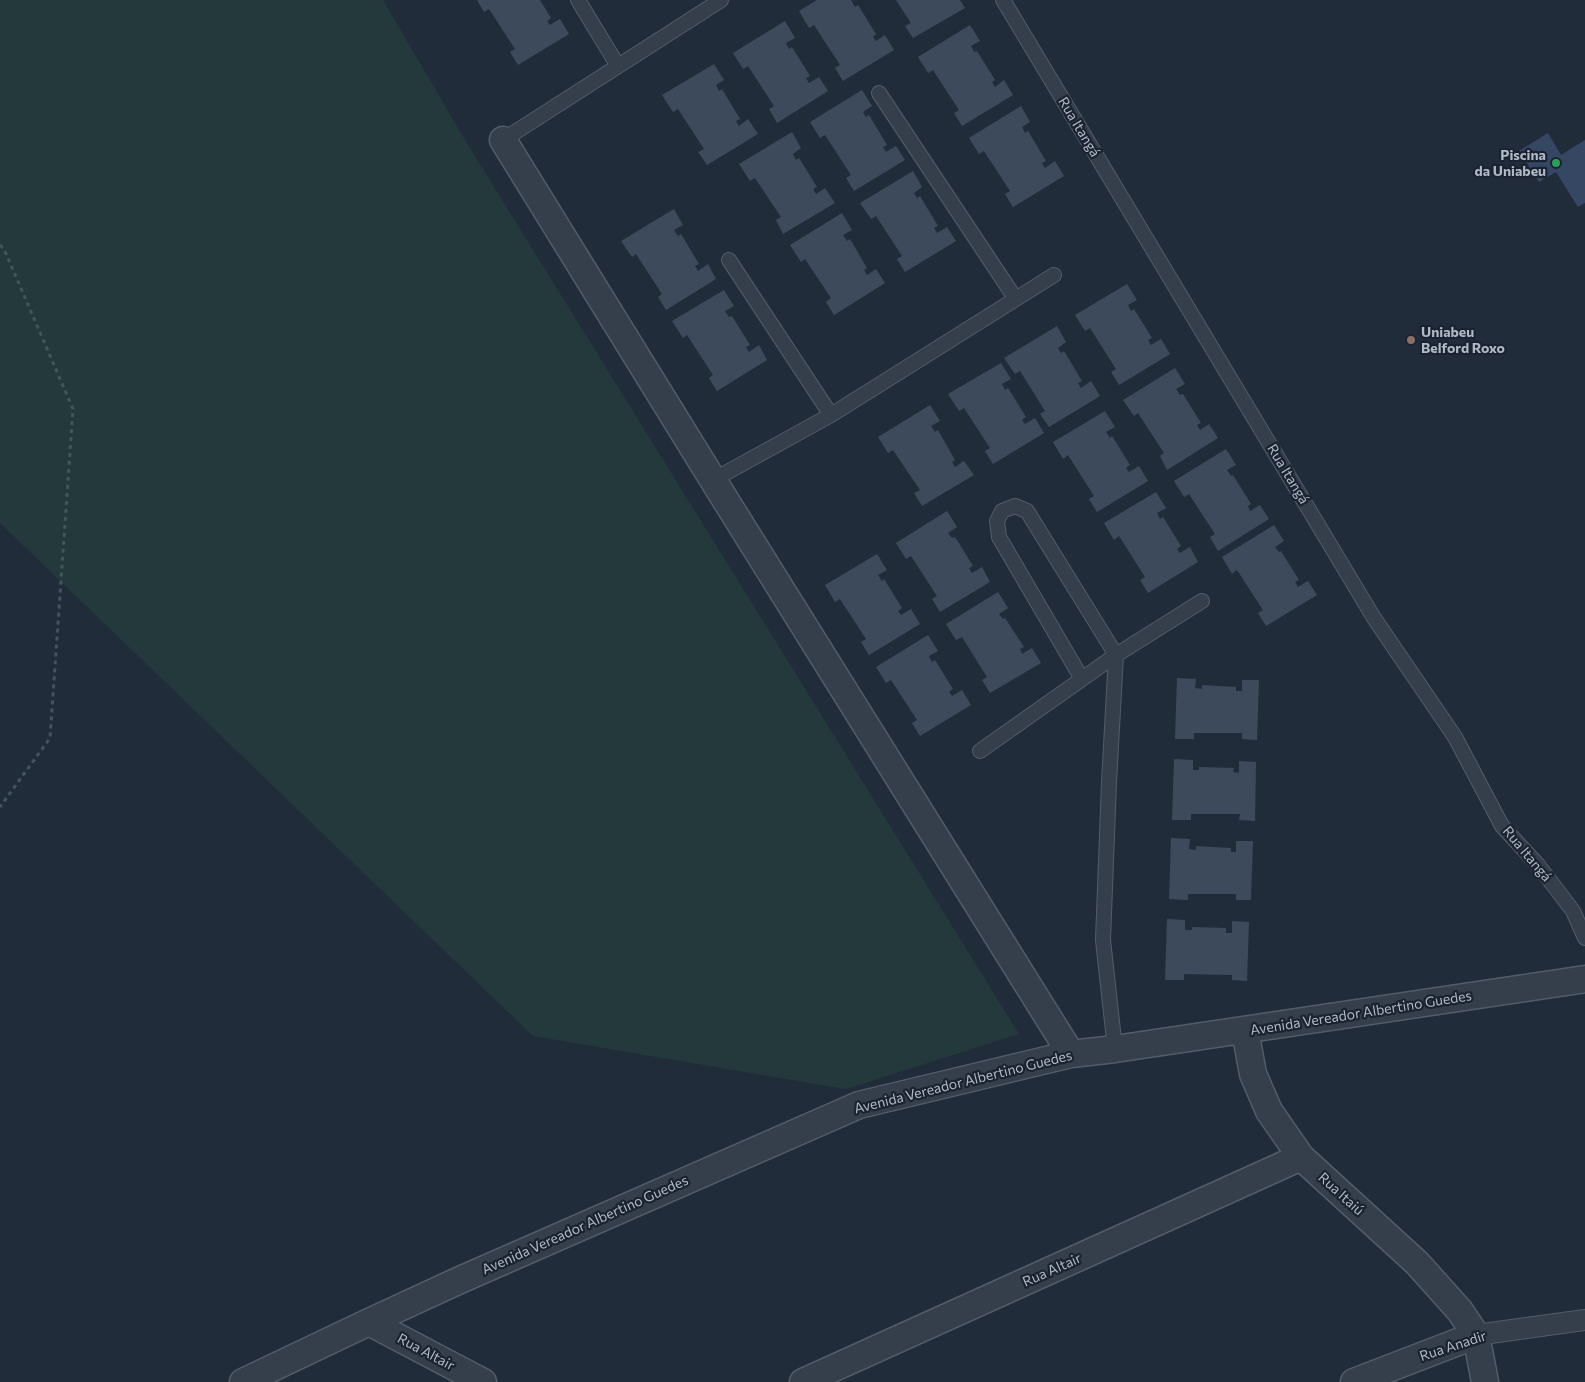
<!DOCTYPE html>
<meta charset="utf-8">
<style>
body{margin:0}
canvas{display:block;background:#212c3b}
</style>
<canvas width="1585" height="1382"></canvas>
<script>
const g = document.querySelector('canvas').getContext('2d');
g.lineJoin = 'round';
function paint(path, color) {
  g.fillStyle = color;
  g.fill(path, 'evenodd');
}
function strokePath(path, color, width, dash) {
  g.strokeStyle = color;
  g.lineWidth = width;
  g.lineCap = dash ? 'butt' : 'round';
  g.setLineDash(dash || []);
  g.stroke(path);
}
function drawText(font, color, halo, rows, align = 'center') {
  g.font = font + ' Commissioner,sans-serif';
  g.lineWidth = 4.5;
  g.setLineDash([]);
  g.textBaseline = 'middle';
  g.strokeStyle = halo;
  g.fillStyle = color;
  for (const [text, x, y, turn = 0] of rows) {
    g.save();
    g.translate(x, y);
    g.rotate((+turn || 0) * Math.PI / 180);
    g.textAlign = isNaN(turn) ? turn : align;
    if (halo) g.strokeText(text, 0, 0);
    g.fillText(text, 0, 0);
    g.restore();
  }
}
const green = new Path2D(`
 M0,0H383L468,145L1019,1034L846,1089L533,1036L0,523Z`);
const water = new Path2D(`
 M1548,133L1561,155L1585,140V203L1578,207L1556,172L1539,182L1519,151Z`);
const building = new Path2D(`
 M477,0H540L551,18L547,21L550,25L560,19L569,34L518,65L510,52L515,49L489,9L484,12Z
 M817,0H851L855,7L858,5L876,34L873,37L876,41L885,35L894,50L843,81L835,68L840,65L814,25L809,28L799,11Z
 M896,0H960L965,8L913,38L905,26L911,23Z
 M785,21L795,38L786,43L789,49L792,47L810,76L806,78L809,83L819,77L828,91L777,123L769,109L774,106L748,66L743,69L733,53Z
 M970,25L980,41L971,46L974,52L977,51L995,80L992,82L995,87L1004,80L1013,95L962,126L954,113L959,110L933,70L928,73L918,57Z
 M714,64L724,80L716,85L719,91L722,89L740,119L736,121L739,126L748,119L758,134L707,165L698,152L704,149L678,109L673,112L662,95Z
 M862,90L872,106L863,112L866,117L869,115L887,145L883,147L886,152L896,146L905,160L854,191L846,178L851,175L825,135L820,138L810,122Z
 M1021,106L1030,122L1022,127L1025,133L1028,131L1046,161L1042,163L1045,168L1055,161L1064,176L1013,207L1005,194L1010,191L984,151L979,154L969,138Z
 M792,132L801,148L793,154L796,160L799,158L817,187L813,189L816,194L825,188L835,203L783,234L776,220L781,217L755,178L750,181L739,164Z
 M913,171L922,187L914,193L917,198L920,196L938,226L934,228L937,233L947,227L956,241L905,272L897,259L902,256L876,216L871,219L860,203Z
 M674,209L683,225L674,230L678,236L681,234L699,264L695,266L698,271L708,264L716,279L666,310L658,297L662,294L636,254L632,257L621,241Z
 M842,213L852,230L843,235L847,241L850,239L867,268L864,270L867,275L876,269L885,283L834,315L826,302L831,298L805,259L801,262L790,245Z
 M1127,284L1137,300L1128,305L1131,311L1134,309L1152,338L1148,340L1151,345L1161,339L1170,354L1119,385L1111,372L1116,369L1090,328L1085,331L1075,315Z
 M724,290L734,306L725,311L729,317L732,316L750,345L746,347L749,352L759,345L767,360L717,391L709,378L713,375L687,335L683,338L672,321Z
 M1057,326L1066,342L1058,348L1061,353L1064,351L1082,381L1078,383L1081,388L1091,381L1100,396L1049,427L1040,414L1045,411L1020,371L1015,374L1004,358Z
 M1001,363L1011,379L1002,384L1005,390L1008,388L1026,417L1022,420L1025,424L1035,418L1044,433L993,464L985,451L990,448L964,408L959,411L948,394Z
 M1175,368L1185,384L1176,389L1180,395L1183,394L1201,423L1197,425L1200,430L1209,424L1218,438L1167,470L1160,456L1164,453L1138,413L1134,416L1123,400Z
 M930,405L940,421L931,426L935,432L938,430L955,460L952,462L955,467L964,461L974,475L922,506L914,493L920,490L893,450L888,453L878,437Z
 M1105,411L1115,427L1106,432L1110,438L1112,436L1130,465L1126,468L1129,472L1139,466L1148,481L1097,512L1089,499L1094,496L1068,455L1063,459L1053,442Z
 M1226,449L1236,465L1227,470L1231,476L1233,475L1251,504L1248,506L1250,511L1260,505L1269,519L1218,551L1210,537L1215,534L1189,494L1184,497L1174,481Z
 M1156,492L1166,508L1157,513L1160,519L1163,517L1181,546L1177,549L1180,553L1190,547L1198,562L1148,593L1140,580L1145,577L1119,536L1114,540L1104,523Z
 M947,511L957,527L948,533L952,538L955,537L973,566L969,568L972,573L982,567L990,582L940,612L932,599L937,596L911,556L906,559L896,543Z
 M1274,525L1284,541L1275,547L1279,552L1281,551L1299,580L1295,582L1298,587L1308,581L1317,595L1266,626L1258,613L1263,610L1237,570L1232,574L1222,557Z
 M877,554L887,570L878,575L882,581L884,579L902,608L898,611L901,615L911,609L920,624L869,655L861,642L866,639L840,599L835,602L825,585Z
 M998,592L1008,608L999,614L1003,619L1005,618L1024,647L1020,649L1022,654L1032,648L1041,663L990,693L982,680L987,677L962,637L956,640L946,624Z
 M928,635L938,651L929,656L932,662L935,660L953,689L949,692L952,696L962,690L971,705L920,736L912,723L917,720L891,680L886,683L876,667Z
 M1177,678L1196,679L1195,688L1202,689V685L1236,687V691H1242V680H1259L1257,740L1242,739V733H1194V739H1175Z
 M1174,759L1193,760V770H1199V767L1234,768L1233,772L1239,773V761L1256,762L1255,821L1239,820L1240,814H1191V820H1172Z
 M1171,838L1190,839L1189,849L1196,850V846L1231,848V852H1236V841H1253L1251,900H1236V894H1188V900L1169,899Z
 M1167,919L1185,920V930H1192V927L1226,928V933H1232V921L1249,922L1247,981L1232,980V975L1184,974V980H1165Z`);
const path = new Path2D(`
 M0,245L4,249L73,409L50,738L0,807`);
const service = new Path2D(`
 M578,0L618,66
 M1003,0L1374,618L1455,737L1502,826L1538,865L1573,911L1585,938
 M879,93L1015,298
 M503,140L721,0
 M729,260L831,415
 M713,480L831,415L1054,275
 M1082,679L999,537L997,521L1002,511L1015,506L1027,511L1116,655L1109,782L1103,940L1115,1049
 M980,751L1116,655L1202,601`);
const pedestrian = new Path2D(`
 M1476,1335L1585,1320`);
const minor = new Path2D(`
 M503,140L713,480L1071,1054
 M1245,1030L1253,1074L1269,1111L1301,1157L1417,1263L1460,1311L1476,1335L1485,1382
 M369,1322L483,1382
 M243,1382L369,1322L460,1280L859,1105L1071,1054L1115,1049L1585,979
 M803,1382L1301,1157
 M1354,1382L1476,1335`);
const markers = [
 [1556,163,5,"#2e9e5b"],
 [1411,340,5,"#8d6e63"]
];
const streetNames = [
 ["Rua Itangá",1079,127,59],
 ["Rua Itangá",1288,474,59],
 ["Rua Itangá",1527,854,50],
 ["Avenida Vereador Albertino Guedes",1361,1013,-9],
 ["Avenida Vereador Albertino Guedes",963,1082,-14],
 ["Rua Itaiú",1341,1194,42],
 ["Avenida Vereador Albertino Guedes",585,1225,-24],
 ["Rua Altair",1052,1270,-24],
 ["Rua Anadir",1453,1346,-18],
 ["Rua Altair",426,1352,28]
];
const poiNames = [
 ["Piscina",1546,155],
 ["da Uniabeu",1546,171],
 ["Uniabeu",1421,332,"left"],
 ["Belford Roxo",1421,348,"left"]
];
paint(green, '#23393c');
paint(water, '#354763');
paint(building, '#3d4a5b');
strokePath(service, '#535c69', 16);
strokePath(pedestrian, '#535c69', 22);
strokePath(minor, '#535c69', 29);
strokePath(path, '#41565a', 3, [4, 4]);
strokePath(service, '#353e4b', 14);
strokePath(pedestrian, '#353e4b', 20);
strokePath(minor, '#353e4b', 26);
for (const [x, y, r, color] of markers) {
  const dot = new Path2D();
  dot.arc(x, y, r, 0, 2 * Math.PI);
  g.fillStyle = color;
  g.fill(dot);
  strokePath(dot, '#1b2330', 2);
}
drawText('14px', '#b0b9c7', '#1b2330', streetNames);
drawText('bold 14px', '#b0b9c7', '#1b2330', poiNames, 'right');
</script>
